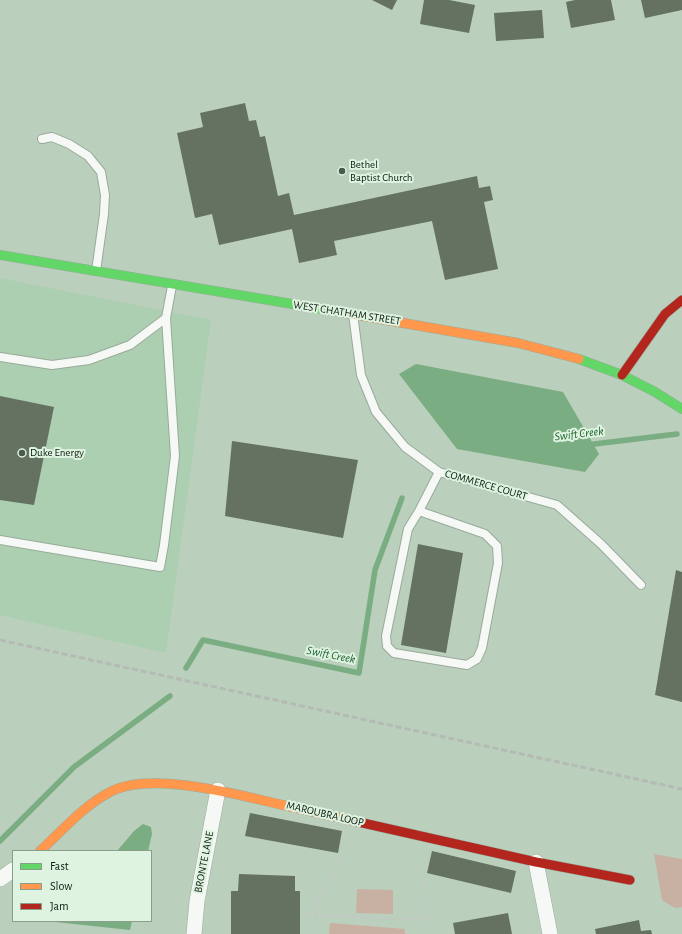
<!DOCTYPE html>
<style>
body{margin:0}
#map{position:relative;width:682px;height:934px;overflow:hidden;background:#bacfbc;font-family:"Alegreya Sans",sans-serif}
canvas{display:block}
.legend{position:absolute;left:12px;top:850px;width:140px;height:72px;box-sizing:border-box;background:#dff3e1;border:1px solid #8b9d8d;margin:0;padding:5px 7px;list-style:none;font-size:12px;color:#0c1b0f}
.legend li{display:flex;align-items:center;gap:8px;height:20px}
.legend b{width:20px;border:1px solid #8b9d8d}
</style>
<div id="map">
<canvas width="682" height="934"></canvas>
<ul class="legend">
<li><b style="height:5px;background:#63d668"></b>Fast</li>
<li><b style="height:5px;background:#ff974d"></b>Slow</li>
<li><b style="height:5px;background:#b3261e"></b>Jam</li>
</ul>
</div>
<script>
const g = document.querySelector('canvas').getContext('2d');
g.lineJoin = 'round';
function paint(path, color) {
  g.fillStyle = color;
  g.fill(path, 'evenodd');
}
function strokePath(path, color, width, dash) {
  g.strokeStyle = color;
  g.lineWidth = width;
  g.lineCap = dash ? 'butt' : 'round';
  g.setLineDash(dash || []);
  g.stroke(path);
}
function drawText(font, color, halo, rows, align = 'center') {
  g.font = font + ' "Alegreya Sans",sans-serif';
  g.lineWidth = 4;
  g.setLineDash([]);
  g.textBaseline = 'middle';
  g.strokeStyle = halo;
  g.fillStyle = color;
  for (const [text, x, y, turn = 0] of rows) {
    g.save();
    g.translate(x, y);
    g.rotate((+turn || 0) * Math.PI / 180);
    g.textAlign = isNaN(turn) ? turn : align;
    if (halo) g.strokeText(text, 0, 0);
    g.fillText(text, 0, 0);
    g.restore();
  }
}
const built = new Path2D(`
 M0,278L211,320L166,653L0,615Z`);
const green = new Path2D(`
 M654,854L682,859V907L675,908L662,900Z
 M357,889L393,890V914L356,913Z
 M330,923L405,929V934H329Z`);
const water = new Path2D(`
 M416,364L563,392L599,454L585,472L457,449L399,374Z
 M143,824L151,827L152,834L148,851H117L134,831Z
 M46,921H132L130,930Z`);
const stream = new Path2D(`
 M586,445L677,434
 M186,668L203,640L359,673L375,570L402,498
 M0,841L74,767L170,696`);
const building = new Path2D(`
 M372,0H397L392,10Z
 M424,0H449L475,5L469,33L420,24Z
 M575,0H611L615,20L571,28L566,2Z
 M641,0H682V10L645,18Z
 M542,10L544,38L496,41L494,13Z
 M245,103L249,121L256,120L260,137L265,136L278,196L289,193L294,215L477,176L479,188L490,186L493,200L484,202L498,269L445,280L432,221L334,241L337,255L299,263L292,229L219,245L212,214L195,218L177,133L203,127L200,113Z
 M0,396L54,407L34,505L0,500Z
 M232,441L358,460L343,538L225,516Z
 M418,544L463,553L446,653L401,645Z
 M676,570L682,572V702L655,695Z
 M250,813L342,831L338,853L245,836Z
 M432,851L516,871L511,893L427,873Z
 M239,874L295,876V891H300V934H231V891H238Z
 M508,913L512,934H455L453,923Z
 M639,920L641,931L651,930L652,934H596L595,929Z`);
const path = new Path2D(`
 M423,875L422,909L423,934
 M300,914L422,920L438,912
 M315,934L318,900L335,878L338,857`);
const lane = new Path2D(`
 M42,139L52,137L69,144L88,156L101,172L105,195L104,214L96,271
 M353,314L361,375L376,412L405,447L439,472L557,505L601,544L641,585
 M0,357L52,365L89,360L130,345L166,318
 M419,511L485,534L497,546L498,563L482,648L477,659L467,665L394,653L387,646L386,636L408,529L419,511L439,472
 M0,540L160,567L164,545L175,456L166,318L172,286`);
const street = new Path2D(`
 M536,862L550,934
 M0,879L13,870
 M194,934L197,901L218,790`);
const fast = new Path2D(`
 M0,255L340,312
 M579,359L622,375L655,392L682,409`);
const slow = new Path2D(`
 M340,312L518,343L579,359
 M40,851C62,831 83,806 110,792C149,771 231,793 274,803C300,809 327,815 354,821`);
const jam = new Path2D(`
 M622,375L665,314L682,300
 M354,821L536,862L630,880`);
const rail = new Path2D(`
 M0,640L682,789`);
const markers = [
 [342,171,4,"#495a4c"],
 [22,453,4,"#495a4c"]
];
const poiNames = [
 ["Bethel",350,165],
 ["Baptist Church",350,178],
 ["Duke Energy",30,453]
];
const streetNames = [
 ["WEST CHATHAM STREET",347,313,9],
 ["COMMERCE COURT",486,485,16],
 ["MAROUBRA LOOP",325,814,13],
 ["BRONTE LANE",204,862,-79]
];
const waterNames = [
 ["Swift Creek",579,434,-7],
 ["Swift Creek",331,655,11]
];
paint(built, '#adcfb1');
paint(green, '#c8b1a3');
paint(water, '#7aad82');
strokePath(stream, '#7aad82', 5.5);
paint(building, '#657161');
strokePath(lane, '#99aa9b', 10);
strokePath(street, '#99aa9b', 16);
strokePath(fast, '#99aa9b', 10);
strokePath(slow, '#99aa9b', 10);
strokePath(jam, '#99aa9b', 10);
strokePath(path, '#c2c8c3', 2.5, [3, 2]);
strokePath(lane, '#f5f8f5', 8);
strokePath(street, '#f5f8f5', 15);
strokePath(fast, '#63d668', 9);
strokePath(slow, '#ff974d', 9);
strokePath(jam, '#b3261e', 9);
strokePath(rail, '#b4bab4', 3, [6, 3]);
for (const [x, y, r, color] of markers) {
  const dot = new Path2D();
  dot.arc(x, y, r, 0, 2 * Math.PI);
  g.fillStyle = color;
  g.fill(dot);
  strokePath(dot, '#dff3e1', 1.5);
}
drawText('11px', '#0c1b0f', '#dff3e1', poiNames, 'left');
drawText('11px', '#0c1b0f', '#dff3e1', streetNames);
drawText('italic 12px', '#1d622e', '#dff3e1', waterNames);
</script>
